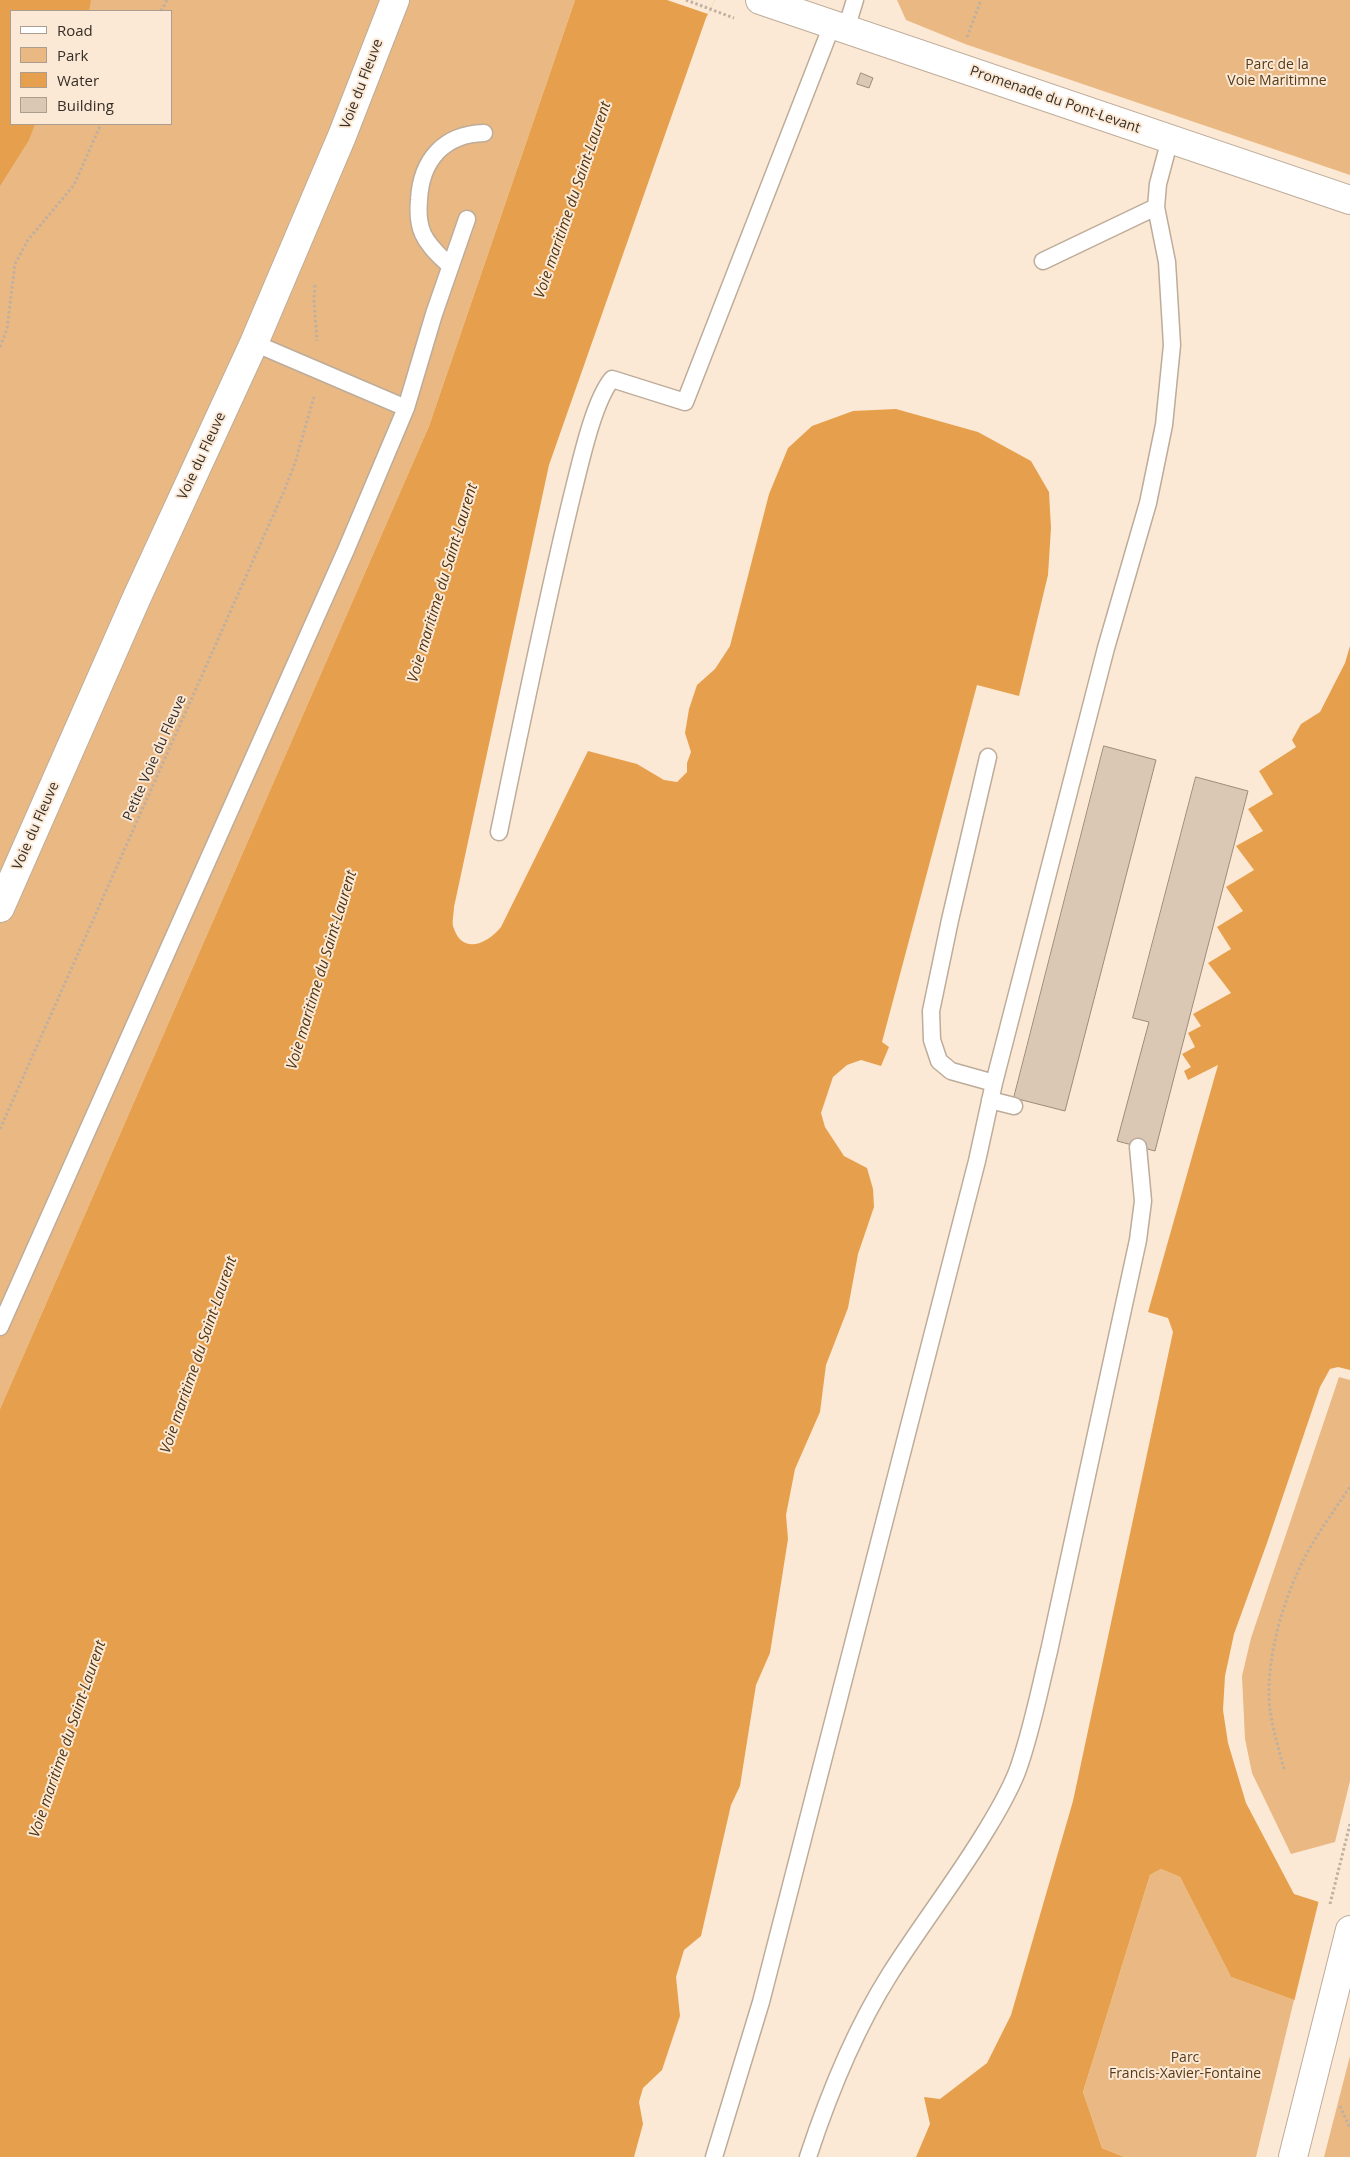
<!DOCTYPE html>
<style>
body{margin:0}
#map{position:relative;width:1350px;height:2157px;overflow:hidden;background:#fce9d5;font-family:"Open Sans",sans-serif}
canvas{display:block}
.legend{position:absolute;left:10px;top:10px;width:162px;height:115px;box-sizing:border-box;background:#fce9d5;border:1px solid #ac9e8f;margin:0;padding:6px 9px;list-style:none;font-size:15px;color:#352e27}
.legend li{display:flex;align-items:center;gap:10px;height:25px}
.legend b{width:25px;border:1px solid #ac9e8f}
</style>
<div id="map">
<canvas width="1350" height="2157"></canvas>
<ul class="legend">
<li><b style="height:6px;background:#fff"></b>Road</li>
<li><b style="height:14px;background:#eab883"></b>Park</li>
<li><b style="height:14px;background:#e6a04d"></b>Water</li>
<li><b style="height:14px;background:#dac8b5"></b>Building</li>
</ul>
</div>
<script>
const g = document.querySelector('canvas').getContext('2d');
g.lineJoin = 'round';
function paint(path, color) {
  g.fillStyle = color;
  g.fill(path, 'evenodd');
}
function strokePath(path, color, width, dash) {
  g.strokeStyle = color;
  g.lineWidth = width;
  g.lineCap = dash ? 'butt' : 'round';
  g.setLineDash(dash || []);
  g.stroke(path);
}
function drawText(font, color, halo, rows, align = 'center') {
  g.font = font + ' "Open Sans",sans-serif';
  g.lineWidth = 4;
  g.setLineDash([]);
  g.textBaseline = 'middle';
  g.strokeStyle = halo;
  g.fillStyle = color;
  for (const [text, x, y, turn = 0] of rows) {
    g.save();
    g.translate(x, y);
    g.rotate((+turn || 0) * Math.PI / 180);
    g.textAlign = isNaN(turn) ? turn : align;
    if (halo) g.strokeText(text, 0, 0);
    g.fillText(text, 0, 0);
    g.restore();
  }
}
const green = new Path2D(`
 M0,0H575L429,426L0,1409ZM11,11H171V124H11Z
 M897,0H1350V175L965,44L906,20Z
 M1339,1377L1350,1380V1781L1335,1842L1291,1854L1252,1773L1245,1739L1242,1676L1251,1638Z
 M1161,1869L1180,1877L1231,1977L1294,2000L1256,2157H1124L1102,2148L1083,2092L1150,1875Z
 M1350,2056V2157H1324Z`);
const water = new Path2D(`
 M0,0H91L89,11H11V124H35L29,140L0,186Z
 M575,0H715L706,18L549,465L454,907C454,912 452,921 453,926C462,956 487,944 501,927L588,751L637,764L664,780L677,782L687,772V763L691,752L685,733L689,709L697,685L715,669L730,646L769,494L788,448L812,426L853,411L896,409L978,432L1031,461L1049,492L1051,528L1048,575L1019,696L977,685L882,1042L889,1047L881,1066L861,1060L847,1065L833,1077L821,1113L825,1127L844,1156L867,1168L873,1189L874,1207L858,1254L848,1308L826,1365L820,1412L795,1469L786,1515L788,1539L770,1653L756,1685L740,1786L731,1805L701,1936L684,1950L676,1977L680,2016L662,2070L643,2088L639,2102L643,2124L634,2157H0V1409L429,426Z
 M1350,646V1370L1338,1367L1330,1369L1320,1387L1267,1543L1234,1634L1225,1676L1223,1710L1228,1743L1246,1803L1294,1894L1350,1912V2013L1294,2000L1231,1977L1180,1877L1161,1869L1150,1875L1083,2092L1102,2148L1124,2157H916L930,2124L924,2097L940,2099L987,2063L1011,2015L1073,1801L1173,1332L1168,1318L1148,1312L1218,1065L1188,1080L1184,1071L1191,1067L1182,1054L1195,1047L1188,1033L1201,1026L1193,1014L1231,993L1208,963L1231,949L1217,927L1243,911L1226,887L1254,870L1236,846L1263,831L1248,809L1273,794L1259,771L1296,747L1292,740L1301,724L1320,712L1345,663Z`);
const pier = new Path2D(`
 M667,0H715L708,14Z
 M1319,1900L1350,1910V2015L1294,2002Z`);
const building = new Path2D(`
 M861,73L873,78L869,88L857,84Z
 M1104,746L1156,760L1065,1111L1014,1098Z
 M1196,777L1248,791L1155,1151L1117,1141L1149,1022L1133,1018Z`);
const path = new Path2D(`
 M686,0L734,18
 M161,11L167,0
 M967,37L981,0
 M315,285L314,300L317,341
 M0,347L7,329L15,264L28,240L74,185L101,124
 M0,1129L284,491L295,463L314,397
 M1284,1769C1279,1750 1273,1730 1270,1710C1264,1662 1284,1596 1306,1555C1319,1531 1335,1509 1350,1487
 M1330,1904L1350,1824
 M1340,2106L1350,2128`);
const lane = new Path2D(`
 M846,29L855,0
 M1043,261L1156,207
 M450,266C440,256 429,247 423,234C418,223 418,211 419,200C421,160 444,134 484,133
 M254,343L406,408
 M988,757L950,920L931,1011L932,1040L939,1061L951,1071L994,1083
 M499,832C522,720 545,607 572,496C580,465 593,402 612,379L685,402L832,25
 M990,1100L1014,1106
 M0,1327L346,550L406,408L434,314L467,219
 M714,2157L761,2002L977,1161L994,1083L1106,648L1148,503L1164,425L1172,345L1167,262L1156,207L1158,184L1170,139
 M808,2157C829,2093 854,2031 890,1974C921,1925 957,1879 987,1829C998,1811 1009,1792 1017,1772C1031,1734 1039,1692 1049,1651L1138,1240L1143,1201L1138,1147`);
const street = new Path2D(`
 M760,0L1350,200
 M0,908L137,597L254,343L342,136L395,0`);
const secondary = new Path2D(`
 M1293,2157L1350,1930`);
const parkNames = [
 ["Parc de la",1277,65],
 ["Voie Maritimne",1277,81],
 ["Parc",1185,2058],
 ["Francis-Xavier-Fontaine",1185,2074]
];
const streetNames = [
 ["Voie du Fleuve",362,84,-69],
 ["Promenade du Pont-Levant",1055,100,19],
 ["Voie du Fleuve",202,456,-65],
 ["Petite Voie du Fleuve",155,758,-66],
 ["Voie du Fleuve",36,826,-66]
];
const waterNames = [
 ["Voie maritime du Saint-Laurent",573,200,-71],
 ["Voie maritime du Saint-Laurent",443,583,-73],
 ["Voie maritime du Saint-Laurent",322,970,-73],
 ["Voie maritime du Saint-Laurent",199,1355,-71],
 ["Voie maritime du Saint-Laurent",68,1739,-71]
];
paint(green, '#eab883');
paint(water, '#e6a04d');
paint(pier, '#fce9d5');
paint(building, '#dac8b5');
strokePath(building, '#9c8b7a', 1);
strokePath(lane, '#bdac99', 19);
strokePath(street, '#bdac99', 30);
strokePath(secondary, '#bdac99', 30);
strokePath(path, '#bfb0a0', 3, [2.5, 2.5]);
strokePath(lane, '#fff', 16);
strokePath(street, '#fff', 28);
strokePath(secondary, '#fff', 28);
drawText('14px', '#563a17', '#fce9d5', parkNames);
drawText('14px', '#352e27', '#fce9d5', streetNames);
drawText('italic 15px', '#513512', '#fce9d5', waterNames);
</script>
